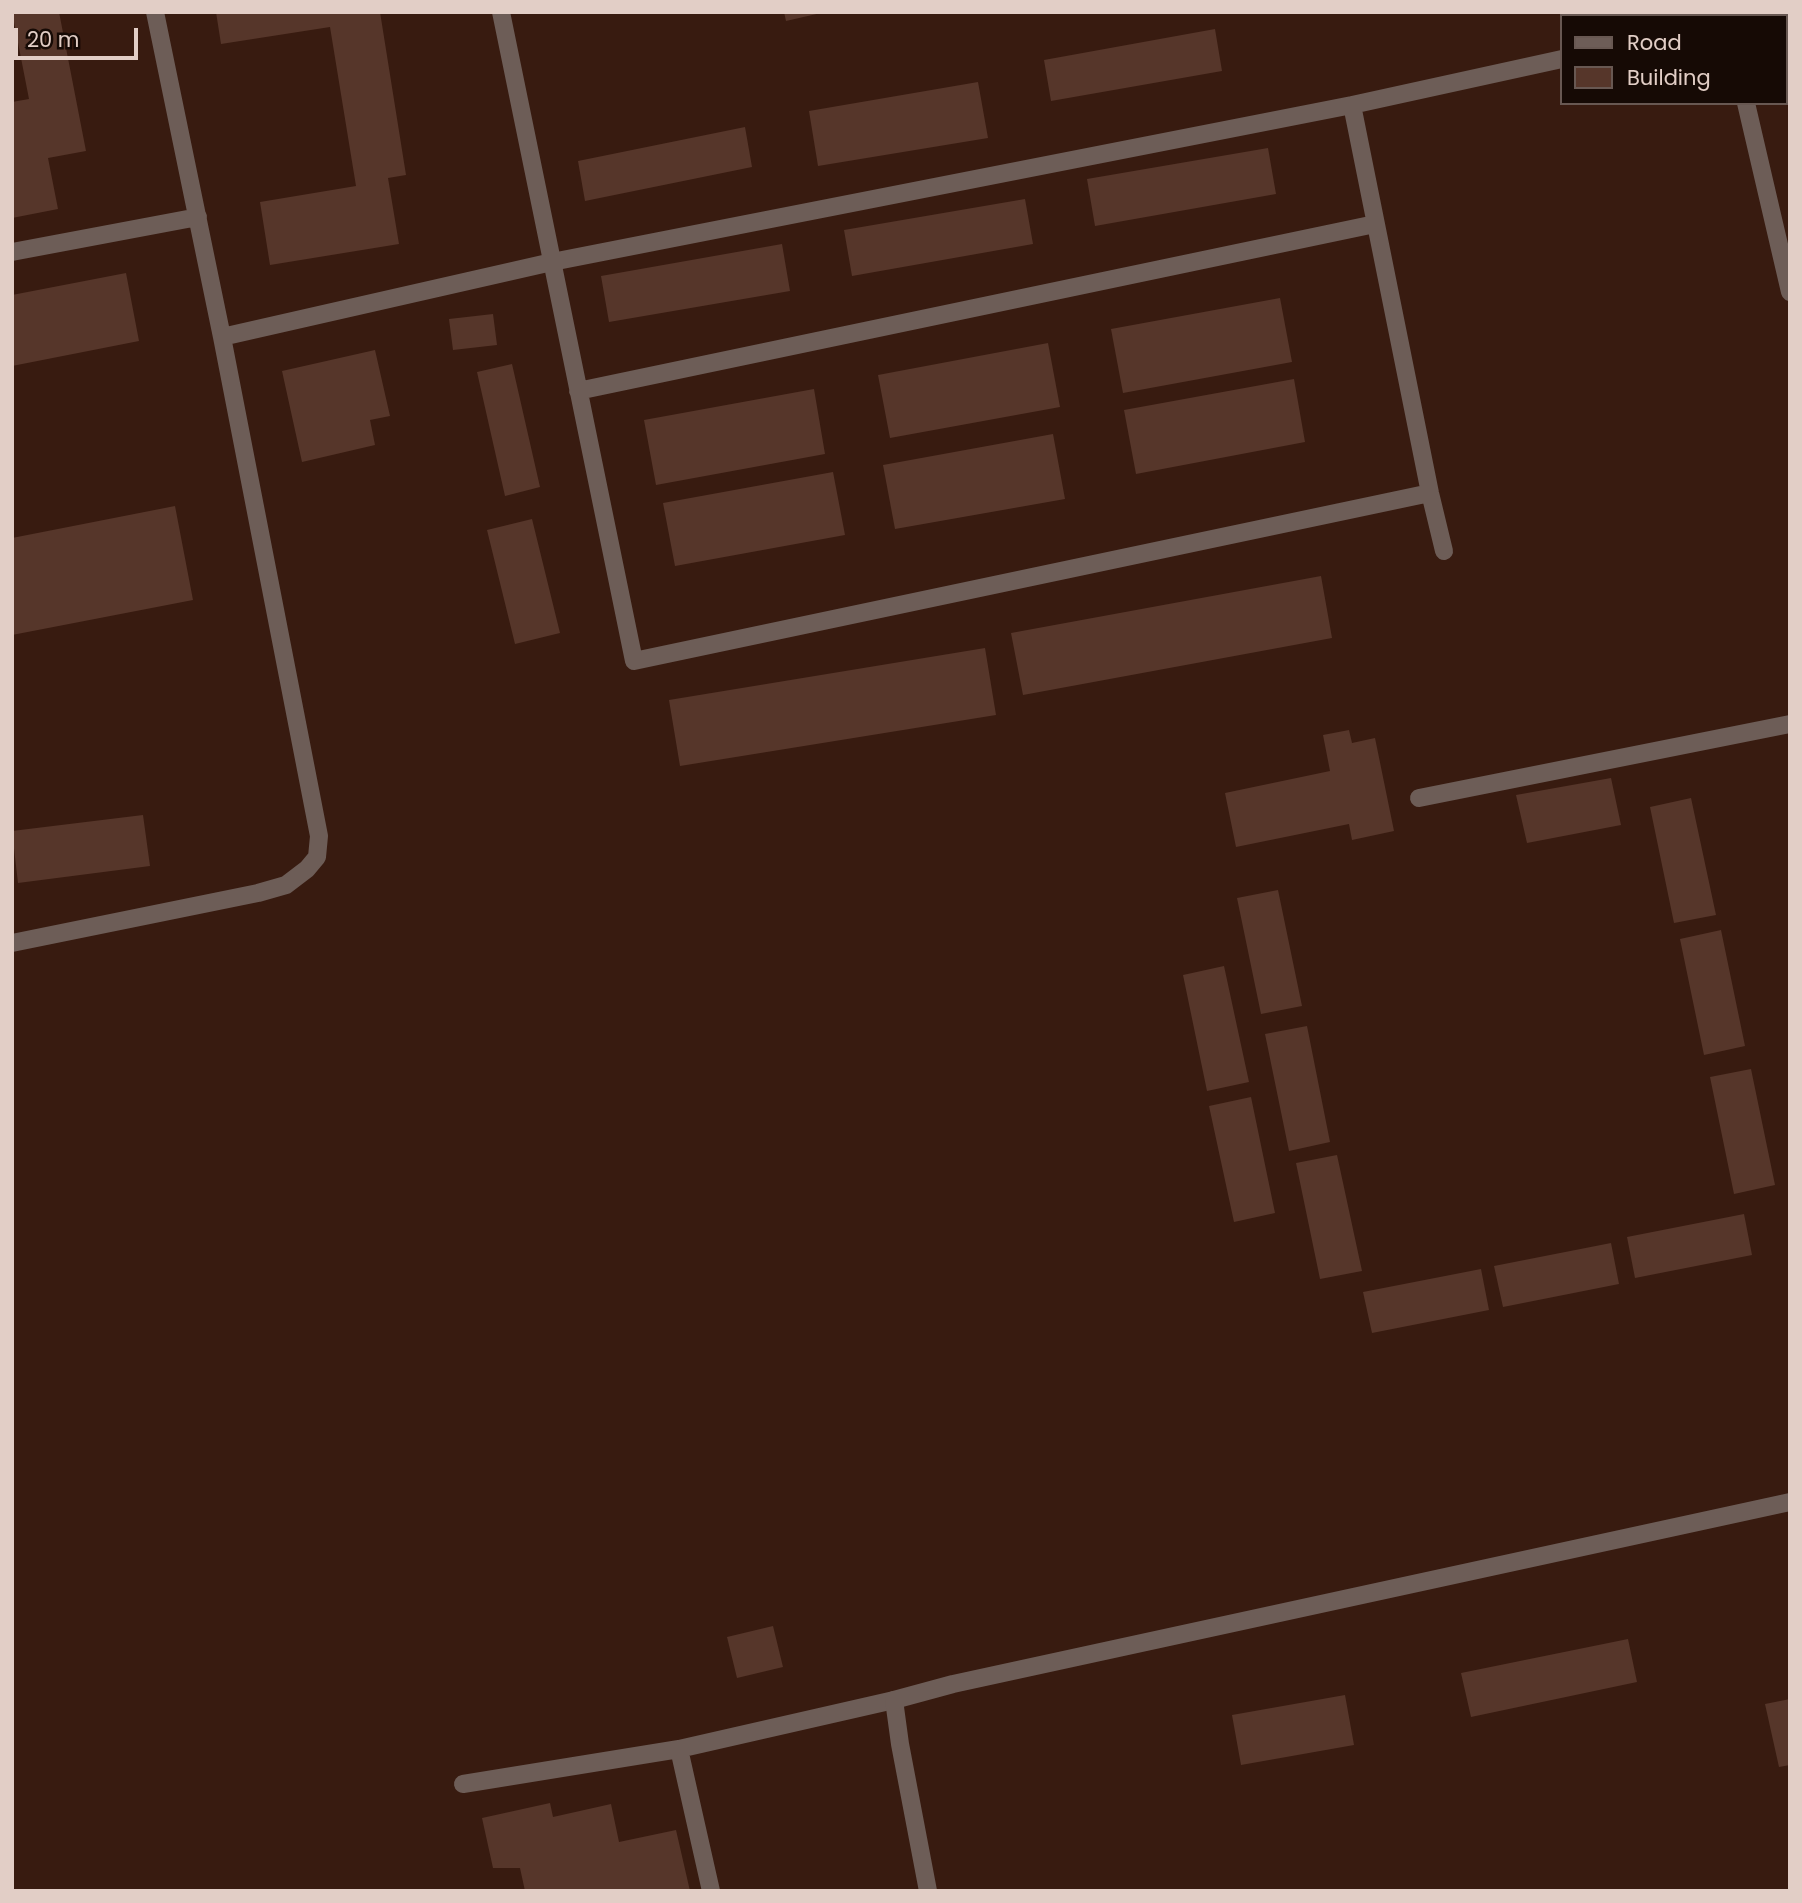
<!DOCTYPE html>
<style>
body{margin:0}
#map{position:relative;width:1802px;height:1903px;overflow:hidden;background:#381b10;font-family:Poppins,sans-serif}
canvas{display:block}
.frame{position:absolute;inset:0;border:14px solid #e2cec6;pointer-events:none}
.legend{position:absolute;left:1560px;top:14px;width:228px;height:91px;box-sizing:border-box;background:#160a05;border:2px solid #685852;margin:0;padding:9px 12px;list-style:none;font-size:21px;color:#e2cec6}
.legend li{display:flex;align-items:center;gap:14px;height:35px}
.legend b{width:35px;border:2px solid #685852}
.scale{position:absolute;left:14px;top:28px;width:124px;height:32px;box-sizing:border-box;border:4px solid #e2cec6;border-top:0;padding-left:9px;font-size:21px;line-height:24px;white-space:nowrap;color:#e2cec6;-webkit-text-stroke:5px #160a05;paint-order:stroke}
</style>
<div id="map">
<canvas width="1802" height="1903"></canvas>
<div class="frame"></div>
<ul class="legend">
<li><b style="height:9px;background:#6d5d57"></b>Road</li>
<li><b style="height:19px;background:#56362a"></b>Building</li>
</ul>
<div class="scale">20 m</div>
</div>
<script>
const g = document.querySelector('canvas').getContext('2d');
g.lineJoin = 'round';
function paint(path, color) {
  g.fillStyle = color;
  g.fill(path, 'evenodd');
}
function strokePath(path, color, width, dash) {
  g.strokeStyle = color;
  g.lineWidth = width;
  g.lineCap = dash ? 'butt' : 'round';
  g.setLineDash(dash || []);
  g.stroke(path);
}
const building = new Path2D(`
 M12,12H59L86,151L48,158L58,209L12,218V102L29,99Z
 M216,12H380L406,175L388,178L399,244L270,265L260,202L356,186L330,27L221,44Z
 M784,12H821V13L786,21Z
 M1215,29L1222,71L1051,101L1044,60Z
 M978,82L988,138L818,166L809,111Z
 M745,127L752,167L585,201L578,161Z
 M1268,148L1276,194L1095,226L1087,179Z
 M1025,199L1033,244L852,276L844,230Z
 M782,244L790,291L609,322L601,276Z
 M126,273L139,341L12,366V295Z
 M1280,298L1292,362L1123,393L1111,329Z
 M493,314L497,345L453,350L449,319Z
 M1048,343L1060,407L890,438L878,375Z
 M375,350L390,416L370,420L375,445L302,462L282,371Z
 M512,364L540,487L505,496L477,372Z
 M1294,379L1305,442L1136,474L1124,410Z
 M814,389L825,454L656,485L644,420Z
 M1053,434L1065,499L895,529L883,465Z
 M833,472L845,535L675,566L663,503Z
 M175,506L193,600L12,635V538Z
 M532,519L560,633L515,644L487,530Z
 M1321,576L1332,638L1023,695L1011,633Z
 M985,648L996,715L680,766L669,700Z
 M1349,730L1352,743L1375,738L1394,831L1352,840L1349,824L1236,847L1225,793L1330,771L1323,735Z
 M1611,778L1621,825L1527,843L1516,795Z
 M1691,798L1716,915L1674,923L1650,807Z
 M143,815L150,866L18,883L12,831Z
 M1278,890L1302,1006L1261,1014L1237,898Z
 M1721,930L1745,1046L1704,1055L1680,939Z
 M1224,966L1249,1082L1207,1091L1183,975Z
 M1307,1026L1330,1142L1289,1151L1265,1034Z
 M1751,1069L1775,1185L1734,1194L1710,1077Z
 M1251,1097L1275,1213L1234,1222L1209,1106Z
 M1337,1155L1362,1271L1320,1279L1296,1163Z
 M1744,1214L1752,1255L1635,1278L1627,1237Z
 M1611,1243L1619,1284L1503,1307L1494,1266Z
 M1481,1269L1489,1310L1372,1333L1363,1292Z
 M773,1626L783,1667L737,1678L727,1637Z
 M1628,1639L1637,1682L1471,1717L1461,1673Z
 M1345,1695L1354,1745L1241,1765L1232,1715Z
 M1790,1699V1765L1779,1767L1765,1704Z
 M550,1803L553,1817L611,1804L619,1842L676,1830L690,1891H525L520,1868H493L482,1818Z`);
const service = new Path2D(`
 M679,1749L711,1891
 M463,1784L679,1749L894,1700`);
const minor = new Path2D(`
 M501,12L634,661L1430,493
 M1726,12L1727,16
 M1746,103L1790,292
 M1352,105L1430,493L1444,551
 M12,252L198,217
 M222,337L552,262L1352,105L1562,59
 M578,391L1375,224
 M1419,798L1790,724
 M12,943L258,893L286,885L307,869L317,857L319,836L222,337L155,12
 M928,1891L900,1744L894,1700L953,1684L1790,1502`);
paint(building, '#56362a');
strokePath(service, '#6d5d57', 18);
strokePath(minor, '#6d5d57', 18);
</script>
